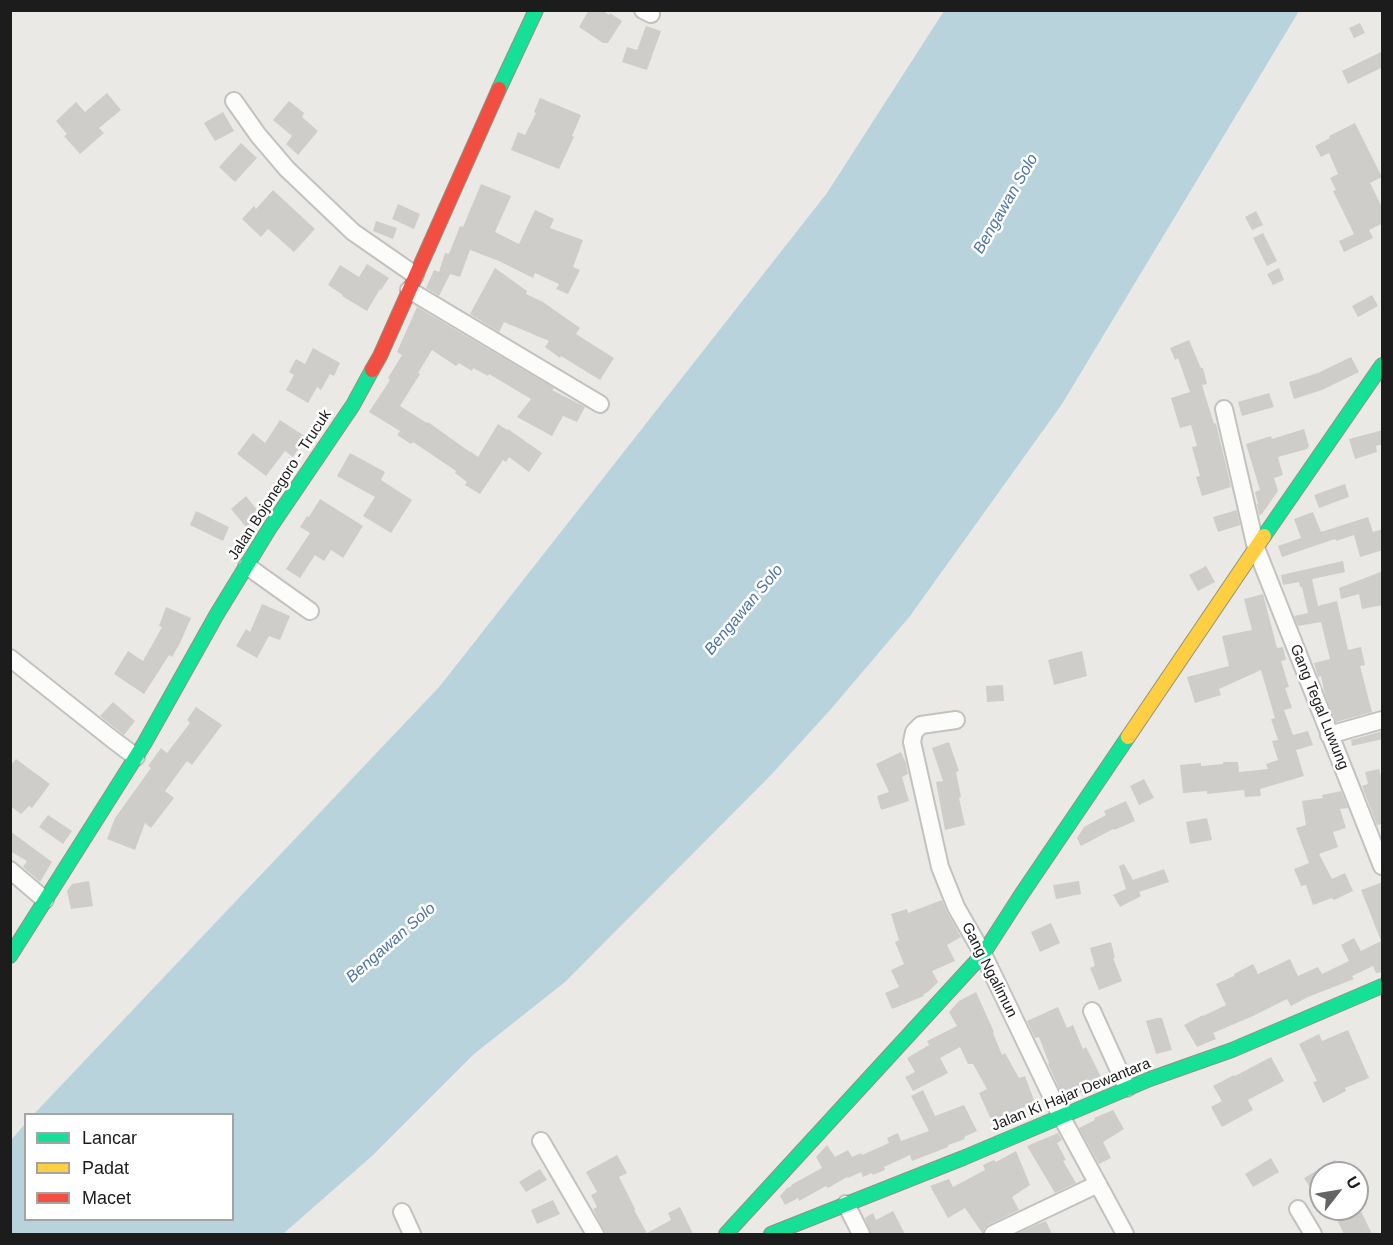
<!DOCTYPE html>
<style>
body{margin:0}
#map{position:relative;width:1393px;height:1245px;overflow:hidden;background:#eae9e5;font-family:Arial,sans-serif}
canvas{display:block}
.frame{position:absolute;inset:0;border:12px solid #1c1c1c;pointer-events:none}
.legend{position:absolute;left:24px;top:1113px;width:210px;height:108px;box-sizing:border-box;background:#fff;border:2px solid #a4a4a4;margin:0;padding:8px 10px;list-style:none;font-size:18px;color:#1c1c1c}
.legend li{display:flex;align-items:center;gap:12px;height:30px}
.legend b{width:30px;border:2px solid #a4a4a4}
.north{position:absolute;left:1309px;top:1161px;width:60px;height:60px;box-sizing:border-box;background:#fff;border:2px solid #a4a4a4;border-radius:50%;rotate:59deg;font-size:16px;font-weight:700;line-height:24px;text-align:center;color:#1c1c1c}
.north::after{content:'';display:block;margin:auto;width:21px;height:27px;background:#646462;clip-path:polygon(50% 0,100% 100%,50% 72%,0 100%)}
</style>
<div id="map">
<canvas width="1393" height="1245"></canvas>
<div class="frame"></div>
<ul class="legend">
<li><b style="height:8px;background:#16e098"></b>Lancar</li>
<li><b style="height:8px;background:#ffcf43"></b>Padat</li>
<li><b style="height:8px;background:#f24e42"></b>Macet</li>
</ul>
<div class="north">U</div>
</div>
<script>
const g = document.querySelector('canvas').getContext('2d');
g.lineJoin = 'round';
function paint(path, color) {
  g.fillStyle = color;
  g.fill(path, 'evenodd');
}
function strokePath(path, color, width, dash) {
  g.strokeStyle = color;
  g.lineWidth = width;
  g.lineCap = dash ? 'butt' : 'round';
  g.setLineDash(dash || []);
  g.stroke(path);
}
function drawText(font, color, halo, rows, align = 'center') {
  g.font = font + ' Arial,sans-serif';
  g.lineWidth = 5;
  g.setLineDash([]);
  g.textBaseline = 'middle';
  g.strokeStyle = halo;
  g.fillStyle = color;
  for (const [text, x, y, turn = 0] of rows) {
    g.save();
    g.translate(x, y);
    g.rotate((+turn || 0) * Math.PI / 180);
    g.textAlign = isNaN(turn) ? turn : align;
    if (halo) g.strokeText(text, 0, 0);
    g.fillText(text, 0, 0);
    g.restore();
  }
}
const water = new Path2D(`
 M944,11H1299L1062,404L910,616L831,709L771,775L565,982L474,1054L372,1156L283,1234H11V1140L25,1124L26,1220H232V1114H34L440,686L827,193Z`);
const building = new Path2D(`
 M589,10H602L609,15L610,13L622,21L608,43H603L579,27Z
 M1360,23L1365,33L1354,38L1349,28Z
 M646,26L661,31L647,70L622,62L627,47L637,50Z
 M1383,51V67L1348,84L1342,71Z
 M107,93L121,110L99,128L104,133L80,154L64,136L67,134L56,121L76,102L85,112Z
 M540,98L581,115L572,136L574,137L559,169L511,150L518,132L525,135L536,113L534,112Z
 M289,101L304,113L302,117L318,131L298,155L286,144L292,136L273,120Z
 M223,112L234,131L215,141L204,123Z
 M1355,123L1382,177L1370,183L1383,209V223L1369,230L1373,238L1344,252L1339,241L1354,234L1333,191L1336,190L1330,178L1338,174L1329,153L1321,157L1315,146L1330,138L1329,136Z
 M241,143L257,158L235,182L219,167Z
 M481,184L511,196L495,232L519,244L535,210L554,219L550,228L583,240L573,267L580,270L568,294L556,289L559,284L535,273L533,278L499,261L470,250L460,277L450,274L439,296L426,288L434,270L439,272L445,253L449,254L460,226L463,227Z
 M273,190L315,229L294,252L268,229L261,237L242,219L254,206L256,209Z
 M398,204L420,214L414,229L392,219Z
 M1256,211L1263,225L1252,230L1245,217Z
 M376,221L397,228L393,239L373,231Z
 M1263,233L1277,261L1267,266L1253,238Z
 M367,264L389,278L381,290L380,289L367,311L342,296L343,295L328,285L340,265L359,277Z
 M495,268L527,291L526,294L543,302L580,328L576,334L614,358L600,380L561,356L560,358L545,347L549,341L504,322L499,332L470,314Z
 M1279,268L1284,280L1273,285L1267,274Z
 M1372,295L1378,306L1358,317L1352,306Z
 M417,307L554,388L552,390L585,407L577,422L563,416L552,436L517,417L531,399L489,374L488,376L473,368L472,371L459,363L456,366L432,350L418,373L420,374L400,406L427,423L428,422L470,452V451L478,457L498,424L507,430L508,429L542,453L529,472L509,457L506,462L503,460L480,494L465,485L467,482L455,473L456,471L413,442L411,444L397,435L400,431L369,412L390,380L388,378L402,355L397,352Z
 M1189,340L1201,368H1203L1207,384L1202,385L1214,424L1216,423L1231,487L1202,496L1196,477L1200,476L1192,447L1197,446L1191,425L1180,428L1171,398L1190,392L1178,358L1175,360L1170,348Z
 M313,348L340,363L334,376L330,374L321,390L317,387L308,403L286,390L294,375L289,372L296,359L305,364Z
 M1351,357L1359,372L1322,390L1294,399L1289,382L1318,373Z
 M1269,393L1274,407L1242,416L1238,402Z
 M280,420L306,437L293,457L285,451L266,476L237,454L253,433L265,443Z
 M1304,429L1309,446L1307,449L1278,457L1283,475L1274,478L1278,491L1262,514L1259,515L1257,504H1258L1255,492L1260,490L1246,444L1271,436L1272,439Z
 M1383,430V444L1376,446L1377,452L1355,459L1349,439Z
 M350,453L385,472L381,480L412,500L391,533L363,516L375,497L337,476Z
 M1345,484L1349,497L1319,508L1314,495Z
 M246,496L261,515L246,527L231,509Z
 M320,499L363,526L343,558L331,550L324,561L315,555L300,578L286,569L310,533L300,527L307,516L309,517Z
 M1237,510L1240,525L1218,532L1213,517Z
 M196,511L229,527L223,541L190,525Z
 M1313,512L1321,532L1368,517L1373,532L1383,529V550L1360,557L1354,535L1336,541L1335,539L1282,557L1278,546L1301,538L1294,519Z
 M1343,561L1345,572L1312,579L1318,606L1337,601L1348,650L1361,647L1365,665L1360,666L1372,712L1336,722L1325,695L1321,676L1318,677L1314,663L1330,659L1321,622L1298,626L1294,616L1308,613L1302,587H1300L1299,582L1283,585L1281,575Z
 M1206,566L1215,582L1198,591L1189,575Z
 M1383,571V605L1362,609L1359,594L1341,599L1339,588Z
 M1263,594L1277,648L1283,647L1286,660L1281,661L1289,687L1285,688L1292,708L1284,710L1293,735L1308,731L1313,745L1296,750L1304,776L1260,789L1261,796L1245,797L1244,790L1207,794V791L1183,793L1180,765L1201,763V766L1223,764V762H1238L1239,772L1268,769L1266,764L1278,760L1272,741L1278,740L1271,719L1275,718L1261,670L1219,689L1221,695L1195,703L1187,677L1229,666L1222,636L1252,630L1244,599Z
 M262,604L290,616L280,640L269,636L257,658L236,646L246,629L250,632Z
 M166,607L191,618L180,643L172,657L169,655L144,694L114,674L128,651L143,661L162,627L159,626Z
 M1082,651L1087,676L1054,685L1048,660Z
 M1003,685L1004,701L987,702L986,686Z
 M113,702L135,721L124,735L100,716Z
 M196,707L222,725L192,765L187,761L165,791L174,798L151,828L145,823L135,850L107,839L115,818L151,768L148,766L161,748L167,753L190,723L187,720Z
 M1383,731V739L1352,746L1351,740Z
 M949,742L959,771L956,772L961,797L959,798L965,825L945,830L936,782L943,781L932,748Z
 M901,752L906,763L908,774L902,777L909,801L881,810L877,796L889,792L876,764Z
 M16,759L50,784L32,808L29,806L21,814L10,806V766Z
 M1379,769L1383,783V824L1377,825L1362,786L1368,784L1365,772Z
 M1144,779L1154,798L1139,805L1130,786Z
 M1341,791L1348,808L1340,809L1346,828L1333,832L1338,847L1319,854L1332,879L1345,873L1353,891L1334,900L1332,898L1313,905L1306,885L1301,886L1294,869L1309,863L1296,828L1306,825L1302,801L1323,798L1322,795Z
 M1126,801L1135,821L1114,830L1113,829L1081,846L1077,838L1084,827L1106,815L1104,811Z
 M48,815L72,831L63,844L39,827Z
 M1207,818L1212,840L1190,844L1186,822Z
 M10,831L52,862L40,882L23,867L27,861L10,851Z
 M1124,864L1133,880L1164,869L1169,882L1139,892L1141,896L1120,907L1113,895L1126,889L1119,866Z
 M89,881L93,906L71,909L67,891L72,884Z
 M1079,881L1081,894L1056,899L1053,885Z
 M1383,882V972L1376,973L1373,966L1352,976L1354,979L1308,997L1291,1006L1287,999L1253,1016L1213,1033L1216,1039L1197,1047L1184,1025L1203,1015V1016L1226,1005L1216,984L1234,976V974L1253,964L1258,974L1290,959L1298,976L1318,967L1322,974L1349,961L1341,945L1354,938L1361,951L1381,941L1361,890Z
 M942,900L947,912L961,937L947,945L955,961L932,971L938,982L929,991L923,995L924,996L892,1009L885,993L899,987L891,970L904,964L895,942L899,940L891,914L907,909L908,913Z
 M1051,923L1060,943L1040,952L1031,932Z
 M1111,942L1115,958H1113L1122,981L1099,990L1090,968L1095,966L1090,948Z
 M976,992L994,1032L993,1033L1002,1055L1005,1053L1019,1078L1025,1076L1035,1103L1016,1110L1018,1116L1005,1121L1004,1119L993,1124L979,1093L987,1089L973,1064H968L960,1047L940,1058L948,1073L913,1091L905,1077L915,1072L907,1058L929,1045L927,1041L957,1026L949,1012L959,1001Z
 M1058,1007L1067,1028L1073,1025L1083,1049L1086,1047L1104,1083L1064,1099L1048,1064L1049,1063L1039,1037L1035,1038L1027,1021Z
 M1157,1018H1162L1172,1050L1156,1054L1146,1021Z
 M1348,1030L1369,1078L1345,1088L1346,1091L1323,1103L1313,1082L1317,1081L1299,1044L1319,1034L1322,1041Z
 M1271,1057L1284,1081L1248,1100L1253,1110L1222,1127L1211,1107L1222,1101L1213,1086L1234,1075L1235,1076Z
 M923,1090L935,1116L964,1105L977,1131L964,1137L965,1139L948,1145V1147L912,1161L910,1155L884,1167L885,1170L873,1175L872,1173L863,1177L861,1172L848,1178L847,1177L828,1188L826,1186L799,1201L798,1198L785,1205L780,1196L787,1188L792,1186L791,1185L822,1168L816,1157L827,1145L835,1157L848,1150L852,1157L861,1153L862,1155L889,1143L887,1138L898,1133L901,1141L929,1131L911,1096Z
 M1113,1110L1124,1129L1103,1142L1111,1158L1099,1164L1079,1128L1095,1120L1094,1118Z
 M1058,1133L1062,1140L1057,1143L1066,1160L1063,1161L1076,1183L1055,1193L1027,1146Z
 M1016,1151L1030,1185L1012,1197L1019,1210L988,1225L984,1229L983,1234L965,1208L948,1218L930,1186L949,1179L953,1187L985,1170L983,1165L994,1160L996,1162Z
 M617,1155L627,1173L619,1177L635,1209L634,1210L647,1233L671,1220L668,1213L680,1207L693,1234H606L593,1209L597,1207L591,1195L597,1192L586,1172Z
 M1271,1158L1279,1172L1253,1187L1245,1174Z
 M1335,1160L1343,1173H1321V1204L1304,1178Z
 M540,1169L547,1180L526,1192L519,1182Z
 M553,1200L560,1214L537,1224L531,1210Z
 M1357,1207H1359L1372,1234H1344L1336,1218L1354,1209H1357Z
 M893,1211L905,1234H871L865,1218L873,1213L876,1220Z
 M1046,1221L1052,1234H1016L1036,1225Z`);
const street = new Path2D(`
 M643,10L651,14
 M234,101L258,135L287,169L353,232L415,275
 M409,290L600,404
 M1224,409L1256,548L1382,866
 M247,566L310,611
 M10,658L112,739L136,757
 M956,720L921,725L914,732L912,742L940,867L956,907L983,954L1061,1116L1125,1234
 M1329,735L1382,720
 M10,870L45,900
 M1092,1011L1127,1088
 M541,1141L595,1234
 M846,1204L861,1234
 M1298,1209L1313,1234
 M402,1212L412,1234
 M993,1234L1098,1184`);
const fast = new Path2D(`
 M499,89L536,10
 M1264,536L1382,365
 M10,956L144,744L217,614L269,529L353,405L372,370
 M726,1234L983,954L1021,895L1128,737
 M771,1234L963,1158L1150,1079L1232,1050L1382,986`);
const slow = new Path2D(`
 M1128,737L1264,536`);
const jam = new Path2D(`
 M372,370L380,356L499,89`);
const streetNames = [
 ["Jalan Bojonegoro - Trucuk",280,485,-57],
 ["Gang Tegal Luwung",1319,707,68],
 ["Gang Ngalimun",989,970,63],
 ["Jalan Ki Hajar Dewantara",1071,1095,-22]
];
const waterNames = [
 ["Bengawan Solo",1006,204,-60],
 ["Bengawan Solo",744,610,-50],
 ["Bengawan Solo",391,943,-41]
];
paint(water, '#b9d3dd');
paint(building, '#cecdca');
strokePath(street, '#c3c2c1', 20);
strokePath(fast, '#90937e', 16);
strokePath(slow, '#90937e', 16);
strokePath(jam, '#90937e', 16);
strokePath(street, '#fcfcfb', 16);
strokePath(fast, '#16e098', 14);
strokePath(slow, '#ffcf43', 14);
strokePath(jam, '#f24e42', 14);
drawText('15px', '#1c1c1c', '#fff', streetNames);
drawText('italic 16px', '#4e74a7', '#fff', waterNames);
</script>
